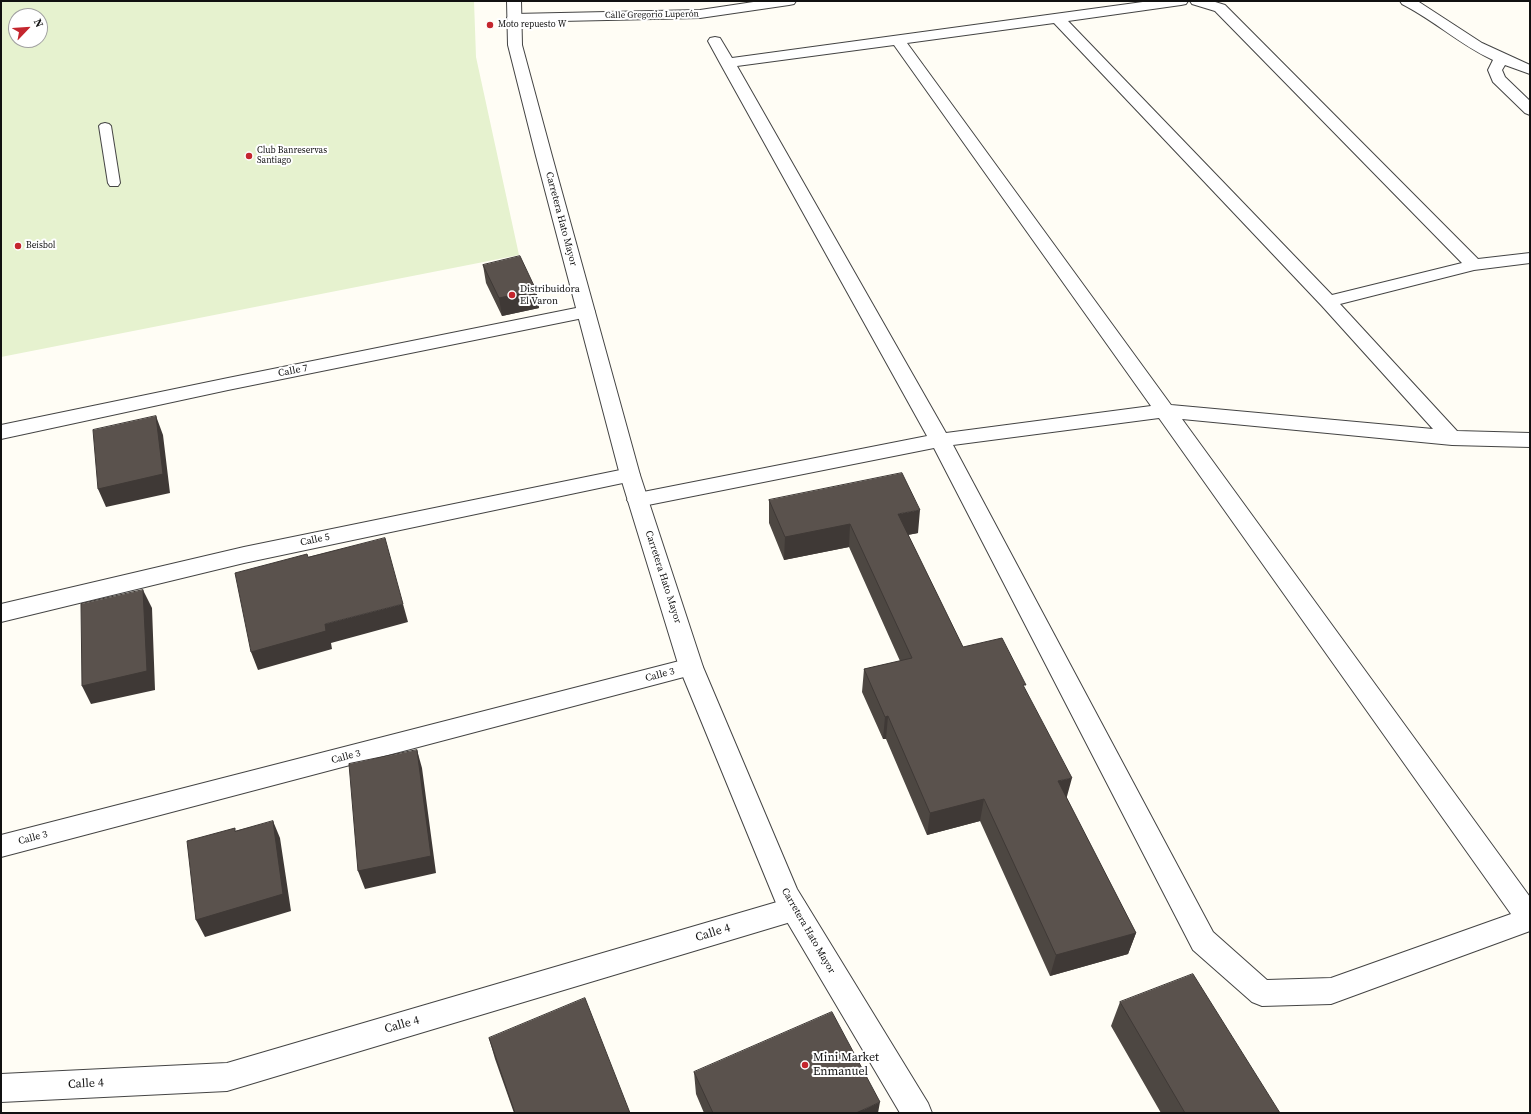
<!DOCTYPE html>
<meta charset="utf-8">
<style>
body{margin:0}
#map{position:relative;width:1531px;height:1114px;overflow:hidden;background:#fffdf5;font-family:"Source Serif 4",serif}
canvas{display:block}
.frame{position:absolute;inset:0;border:2px solid #111;pointer-events:none}
.north{position:absolute;left:8px;top:8px;width:40px;height:40px;box-sizing:border-box;background:#fff;border:1px solid #a0a0a0;border-radius:50%;rotate:65deg;font-size:11px;font-weight:700;line-height:16px;text-align:center;color:#111}
.north::after{content:'';display:block;margin:auto;width:14px;height:18px;background:#c4262e;clip-path:polygon(50% 0,100% 100%,50% 72%,0 100%)}
</style>
<div id="map">
<canvas width="1531" height="1114"></canvas>
<div class="frame"></div>
<div class="north">N</div>
</div>
<script>
const g = document.querySelector('canvas').getContext('2d');
g.lineJoin = 'round';
function paint(path, color) {
  g.fillStyle = color;
  g.fill(path, 'evenodd');
}
function strokePath(path, color, width, dash) {
  g.strokeStyle = color;
  g.lineWidth = width;
  g.lineCap = dash ? 'butt' : 'round';
  g.setLineDash(dash || []);
  g.stroke(path);
}
function drawText(font, color, halo, rows, align = 'center') {
  g.font = font + ' "Source Serif 4",serif';
  g.lineWidth = 4;
  g.setLineDash([]);
  g.textBaseline = 'middle';
  g.strokeStyle = halo;
  g.fillStyle = color;
  for (const [text, x, y, turn = 0] of rows) {
    g.save();
    g.translate(x, y);
    g.rotate((+turn || 0) * Math.PI / 180);
    g.textAlign = isNaN(turn) ? turn : align;
    if (halo) g.strokeText(text, 0, 0);
    g.fillText(text, 0, 0);
    g.restore();
  }
}
const pitch = new Path2D(`
 M1,1H474L476,57L519,255L1,357ZM16,16H40V40H16Z`);
const service = new Path2D(`
 M105,123L109,124L111,126L120,183L118,186H110L108,183L99,126L101,124Z`);
const minor = new Path2D(`
 M760,1H796L794,4L789,5L700,18L514,22L509,21L507,18L509,15L514,14L700,10Z
 M1150,1H1188L1186,4L1181,5L1068,21L1332,295L1462,263L1215,11L1192,4L1190,1H1212L1225,5L1478,259L1530,253V263L1474,270L1340,304L1457,431L1530,433V447L1452,445L1182,419L1530,897V931L1331,1004L1262,1006L1252,1002L1193,950L934,448L638,507L631,505L627,500L631,495L638,493L927,436L720,63L708,41L710,38L715,37L720,38L732,58ZM1054,23L1322,306L1433,429L1171,405L907,43ZM894,45L1151,406L946,433L737,66ZM1159,418L1511,914L1331,978L1267,980L1213,932L953,445Z
 M1400,1L1419,2L1482,43L1530,65V74L1505,65L1502,70L1505,77L1530,101V115L1525,113L1493,82L1488,70L1493,60C1460,45 1434,20 1402,4Z
 M586,306L593,308L595,312L593,316L228,390L1,439V425L228,378Z
 M630,468L637,470L640,475L637,480L244,563L1,622V604L244,547Z
 M691,658L699,661L703,667L699,673L1,857V835Z
 M794,897L804,901L808,909L804,917L794,921L227,1091L1,1102V1074L227,1063Z`);
const tertiary = new Path2D(`
 M507,1H521L522,45L552,156L640,475L703,667L797,889L928,1103L932,1113H900L776,903L679,667L620,475L536,156L508,45Z`);
const wall = new Path2D(`
 M483,265L536,290L539,308L502,316L486,283Z
 M769,500L918,533L908,535L963,647L1025,689L1067,799L1136,933L1128,954L1050,976L980,821L927,835L886,739H883L862,692L864,669L900,661L849,547L784,560L769,523Z
 M1120,1002L1280,1113H1161L1111,1026Z
 M489,1038L630,1113H514L495,1059Z
 M694,1072L878,1113H704L696,1094Z`);
const shadedWall = new Path2D(`
 M536,290L539,308L502,316L499,298Z
 M156,416L163,435L170,493L106,507L98,489Z
 M920,510L918,533L896,537L898,514Z
 M850,524L849,547L784,560L785,537Z
 M143,590L152,608L155,690L91,704L82,686Z
 M403,604L408,622L331,643L332,649L258,670L251,652L325,624Z
 M888,716L886,739H883L885,717Z
 M417,750L422,768L436,873L365,889L358,871Z
 M1072,778L1066,800L1058,781Z
 M984,799L980,821L927,835L930,813Z
 M273,821L280,838L291,911L205,937L196,920Z
 M1136,933L1128,954L1050,976L1056,955Z
 M880,1102L878,1113H856Z`);
const building = new Path2D(`
 M520,256L536,290L499,298L483,265Z
 M156,416L163,474L98,489L93,430Z
 M902,473L920,510L898,514L963,647L1002,638L1026,685H1023L1072,778L1058,781L1136,933L1056,955L984,799L930,813L888,716L885,717L864,669L912,658L850,524L785,537L769,500Z
 M385,538L403,604L325,624L326,631L251,652L235,573L307,554L308,557Z
 M143,590L147,671L82,686L81,604Z
 M417,750L431,856L358,871L349,764Z
 M273,821L283,894L196,920L187,841L235,828V831Z
 M1193,974L1280,1113H1185L1120,1002Z
 M585,998L630,1113H515L489,1038Z
 M832,1012L880,1102L856,1113H713L694,1072Z`);
const markers = [
 [490,25,4,"#c4262e"],
 [249,156,4,"#c4262e"],
 [18,246,4,"#c4262e"],
 [512,295,4,"#c4262e"],
 [805,1065,4,"#c4262e"]
];
const farStreetnames = [
 ["Calle Gregorio Luperón",652,15,-1]
];
const farPoinames = [
 ["Moto repuesto W",498,25],
 ["Club Banreservas",257,151],
 ["Santiago",257,161],
 ["Beisbol",26,246]
];
const streetNames = [
 ["Carretera Hato Mayor",561,219,75],
 ["Calle 7",293,371,-11],
 ["Calle 5",315,540,-12],
 ["Carretera Hato Mayor",663,577,72],
 ["Calle 3",660,675,-15],
 ["Calle 3",346,757,-15],
 ["Calle 3",33,838,-15],
 ["Carretera Hato Mayor",808,931,60]
];
const poiNames = [
 ["Distribuidora",520,289],
 ["El Varon",520,301]
];
const nearStreetnames = [
 ["Calle 4",713,933,-17],
 ["Calle 4",402,1025,-16],
 ["Calle 4",86,1084,-3]
];
const nearPoinames = [
 ["Mini Market",813,1058],
 ["Enmanuel",813,1072]
];
paint(pitch, '#e6f2cf');
strokePath(service, '#444', 2);
strokePath(minor, '#444', 2);
strokePath(tertiary, '#444', 2);
paint(service, '#fff');
paint(minor, '#fff');
paint(tertiary, '#fff');
paint(wall, '#4d4742');
paint(shadedWall, '#3f3936');
paint(building, '#5a524d');
strokePath(building, '#3f3936', 1);
for (const [x, y, r, color] of markers) {
  const dot = new Path2D();
  dot.arc(x, y, r, 0, 2 * Math.PI);
  g.fillStyle = color;
  g.fill(dot);
  strokePath(dot, '#fff', 1.5);
}
drawText('9px', '#111', '#fff', farStreetnames);
drawText('9px', '#111', '#fff', farPoinames, 'left');
drawText('10px', '#111', '#fff', streetNames);
drawText('10px', '#111', '#fff', poiNames, 'left');
drawText('12px', '#111', '#fff', nearStreetnames);
drawText('12px', '#111', '#fff', nearPoinames, 'left');
</script>
